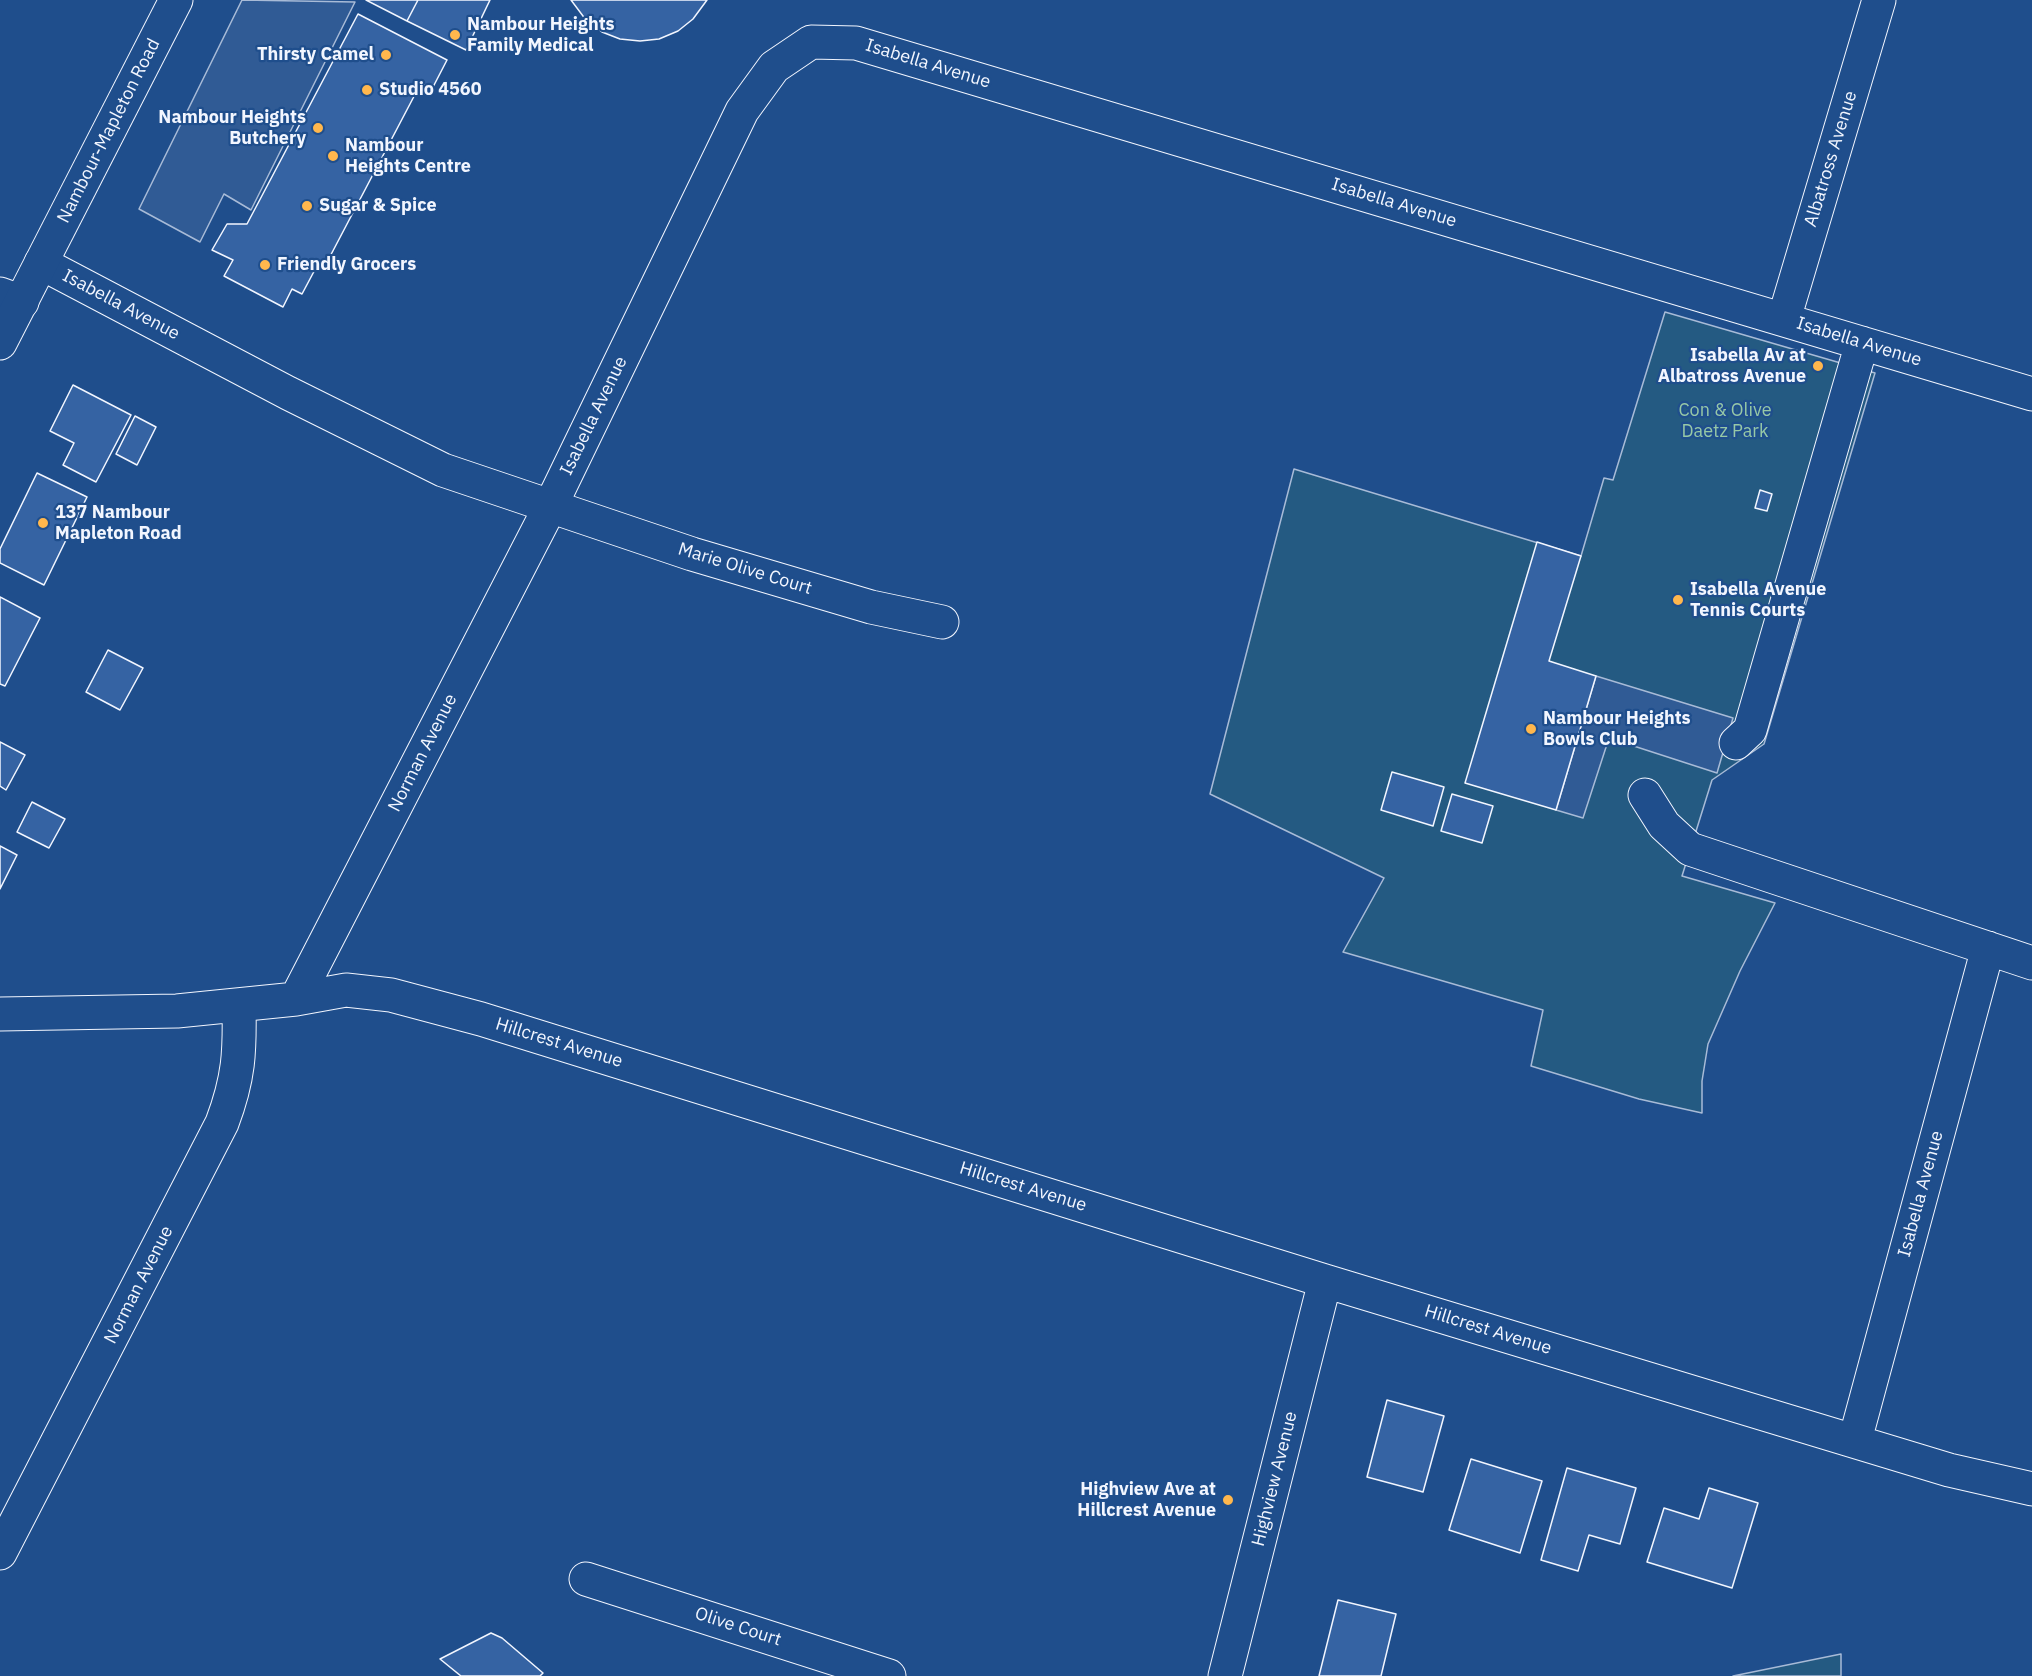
<!DOCTYPE html>
<style>
body{margin:0}
canvas{display:block;background:#1f4e8c}
</style>
<canvas width="2032" height="1676"></canvas>
<script>
const g = document.querySelector('canvas').getContext('2d');
g.lineJoin = 'round';
function paint(path, color) {
  g.fillStyle = color;
  g.fill(path, 'evenodd');
}
function strokePath(path, color, width, dash) {
  g.strokeStyle = color;
  g.lineWidth = width;
  g.lineCap = dash ? 'butt' : 'round';
  g.setLineDash(dash || []);
  g.stroke(path);
}
function drawText(font, color, halo, rows, align = 'center') {
  g.font = font + ' "IBM Plex Sans",sans-serif';
  g.lineWidth = 4.5;
  g.setLineDash([]);
  g.textBaseline = 'middle';
  g.strokeStyle = halo;
  g.fillStyle = color;
  for (const [text, x, y, turn = 0] of rows) {
    g.save();
    g.translate(x, y);
    g.rotate((+turn || 0) * Math.PI / 180);
    g.textAlign = isNaN(turn) ? turn : align;
    if (halo) g.strokeText(text, 0, 0);
    g.fillText(text, 0, 0);
    g.restore();
  }
}
const green = new Path2D(`
 M1665,312L1875,373L1764,744L1712,780L1682,876L1775,903L1740,971L1708,1044L1702,1081V1113L1639,1099L1531,1066L1543,1010L1343,952L1384,878L1210,794L1294,469L1581,556L1604,478L1613,480Z
 M1841,1654V1676H1733Z`);
const parking = new Path2D(`
 M242,0L355,2L251,210L224,194L200,242L139,209Z
 M1596,676L1733,718L1717,773L1609,738L1583,818L1556,810Z`);
const building = new Path2D(`
 M366,0H418L407,21Z
 M418,0H490L466,50L407,21Z
 M571,0H707L693,19L678,31L659,39L640,41L620,39L602,32L586,20Z
 M358,14L447,60L432,89L421,83L325,266L319,262L302,294L292,289L283,307L224,276L233,260L212,250L227,224H247Z
 M73,385L131,415L96,482L63,465L74,443L50,431Z
 M135,416L156,427L137,465L116,454Z
 M37,473L87,497L44,585L0,563V549Z
 M1760,490L1772,494L1767,511L1755,508Z
 M1537,542L1581,556L1549,661L1596,676L1556,810L1465,783Z
 M0,597L40,618L5,686L0,684Z
 M108,650L143,668L120,710L86,692Z
 M0,742L25,755L6,790L0,786Z
 M1392,772L1444,787L1433,826L1381,810Z
 M1452,794L1493,806L1482,843L1441,831Z
 M32,802L65,819L49,848L17,832Z
 M0,846L17,855L0,889Z
 M1387,1400L1444,1416L1423,1492L1367,1477Z
 M1471,1459L1542,1481L1520,1553L1449,1530Z
 M1567,1468L1636,1488L1620,1544L1589,1535L1578,1571L1541,1560Z
 M1709,1488L1758,1503L1732,1588L1647,1562L1664,1508L1699,1519Z
 M1338,1600L1396,1614L1381,1676H1319Z
 M491,1633L502,1638L543,1673L540,1676H461L440,1659Z`);
const minor = new Path2D(`
 M41,263L288,393L443,470L692,554L871,607L942,622
 M0,294L22,302
 M1784,319L1879,0
 M1736,743L1750,730L1754,716L1862,343
 M1645,795L1664,825L1690,849L2032,963
 M296,999L550,507L742,111L774,67L811,42L856,43L2032,394
 M0,1014L177,1011L296,999L346,990L391,995L481,1019L1325,1281L1949,1470L2032,1489
 M1855,1440L1988,948
 M0,1553L222,1123C239,1078 240,1052 239,1005
 M586,1579L889,1676
 M1225,1676L1325,1281`);
const major = new Path2D(`
 M0,343L176,0`);
const markers = [
 [455,35,6,"#ffb74d"],
 [386,55,6,"#ffb74d"],
 [367,90,6,"#ffb74d"],
 [318,128,6,"#ffb74d"],
 [333,156,6,"#ffb74d"],
 [307,206,6,"#ffb74d"],
 [265,265,6,"#ffb74d"],
 [1818,366,6,"#ffb74d"],
 [43,523,6,"#ffb74d"],
 [1678,600,6,"#ffb74d"],
 [1531,729,6,"#ffb74d"],
 [1228,1500,6,"#ffb74d"]
];
const poiNames = [
 ["Nambour Heights",467,25],
 ["Family Medical",467,46],
 ["Thirsty Camel",374,55,"right"],
 ["Studio 4560",379,90],
 ["Nambour Heights",306,118,"right"],
 ["Butchery",306,139,"right"],
 ["Nambour",345,146],
 ["Heights Centre",345,167],
 ["Sugar & Spice",319,206],
 ["Friendly Grocers",277,265],
 ["Isabella Av at",1806,356,"right"],
 ["Albatross Avenue",1806,377,"right"],
 ["137 Nambour",55,513],
 ["Mapleton Road",55,534],
 ["Isabella Avenue",1690,590],
 ["Tennis Courts",1690,611],
 ["Nambour Heights",1543,719],
 ["Bowls Club",1543,740],
 ["Highview Ave at",1216,1490,"right"],
 ["Hillcrest Avenue",1216,1511,"right"]
];
const streetNames = [
 ["Isabella Avenue",928,64,17],
 ["Nambour-Mapleton Road",109,131,-63],
 ["Albatross Avenue",1831,159,-73],
 ["Isabella Avenue",1394,203,17],
 ["Isabella Avenue",121,305,28],
 ["Isabella Avenue",1859,342,17],
 ["Isabella Avenue",594,416,-64],
 ["Marie Olive Court",745,569,17],
 ["Norman Avenue",423,753,-63],
 ["Hillcrest Avenue",559,1043,17],
 ["Hillcrest Avenue",1023,1187,17],
 ["Isabella Avenue",1921,1194,-75],
 ["Norman Avenue",139,1285,-63],
 ["Hillcrest Avenue",1488,1330,17],
 ["Highview Avenue",1275,1479,-76],
 ["Olive Court",738,1627,18]
];
const parkNames = [
 ["Con & Olive",1725,411],
 ["Daetz Park",1725,432]
];
paint(green, '#245a82');
strokePath(green, '#a8bbd7', 1.5);
paint(parking, '#305b95');
strokePath(parking, '#a8bbd7', 1.5);
paint(building, '#3563a3');
strokePath(building, '#f2f6ff', 1.5);
strokePath(minor, '#f2f6ff', 35);
strokePath(major, '#f2f6ff', 35);
strokePath(minor, '#1f4e8c', 33);
strokePath(major, '#1f4e8c', 33);
for (const [x, y, r, color] of markers) {
  const dot = new Path2D();
  dot.arc(x, y, r, 0, 2 * Math.PI);
  g.fillStyle = color;
  g.fill(dot);
  strokePath(dot, '#1f4e8c', 2);
}
drawText('bold 18px', '#f2f6ff', '#1f4e8c', poiNames, 'left');
drawText('18px', '#f2f6ff', '#1f4e8c', streetNames);
drawText('18px', '#97c8a6', '#1f4e8c', parkNames);
</script>
